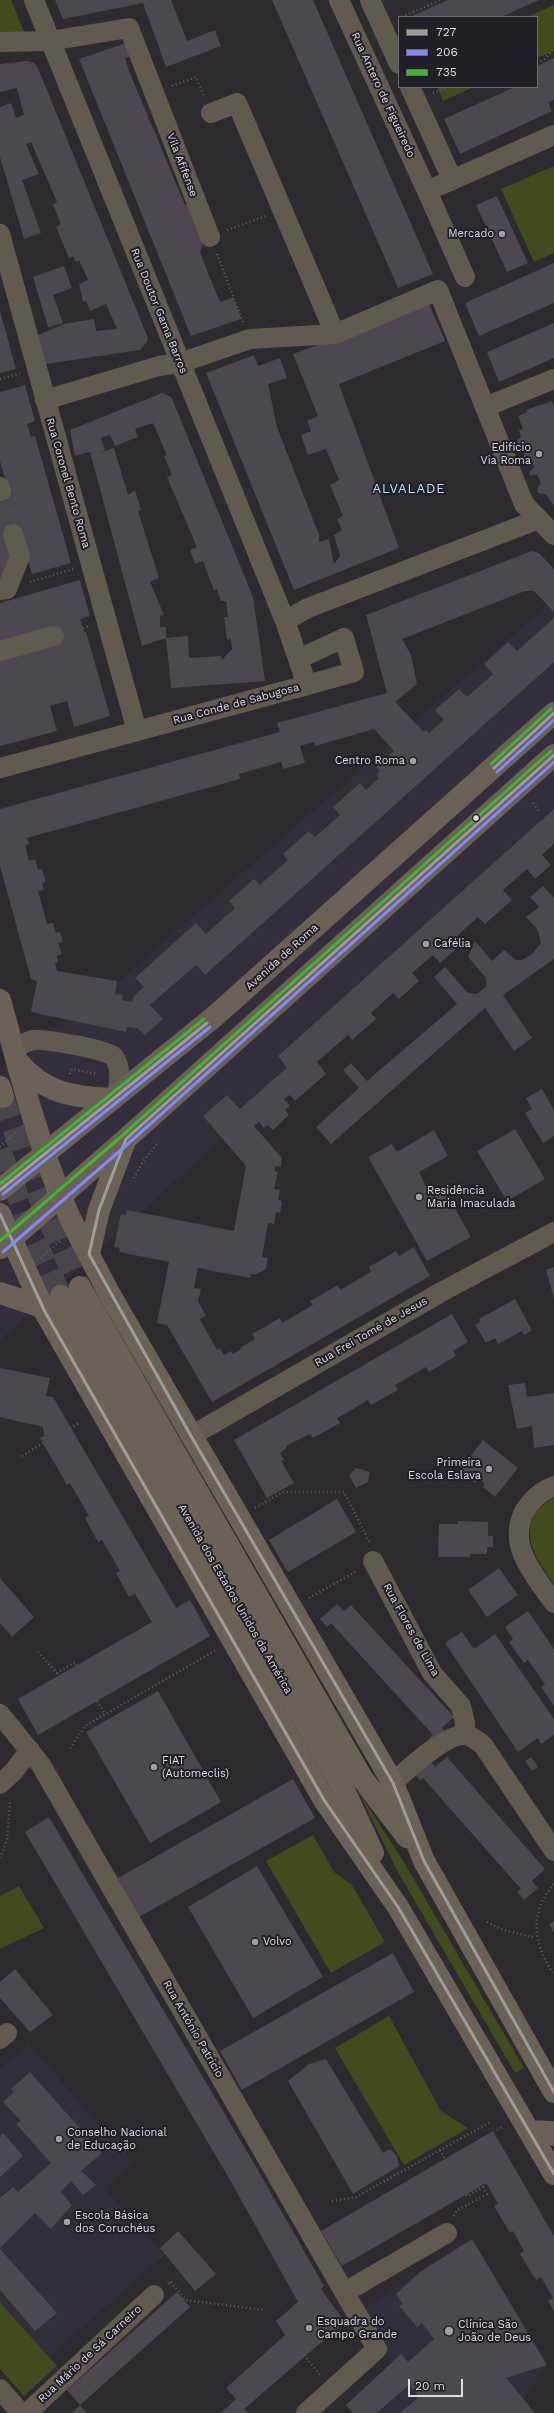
<!DOCTYPE html>
<meta charset="utf-8">
<style>
body{margin:0}
#map{position:relative;width:554px;height:2413px;overflow:hidden;background:#2d2a30;font-family:"Work Sans",sans-serif}
canvas{display:block}
.legend{position:absolute;left:398px;top:16px;width:140px;height:72px;box-sizing:border-box;background:#221f28;border:1px solid #6e6b73;margin:0;padding:5px 7px;list-style:none;font-size:12px;color:#dfdde4}
.legend li{display:flex;align-items:center;gap:8px;height:20px}
.legend b{width:20px;border:1px solid #6e6b73}
.scale{position:absolute;left:408px;top:2379px;width:55px;height:18px;box-sizing:border-box;border:2px solid #dfdde4;border-top:0;padding-left:5px;font-size:12px;line-height:14px;white-space:nowrap;color:#dfdde4;-webkit-text-stroke:3px #221f28;paint-order:stroke}
</style>
<div id="map">
<canvas width="554" height="2413"></canvas>
<ul class="legend">
<li><b style="height:5px;background:#9d9d9c"></b>727</li>
<li><b style="height:5px;background:#8089ff"></b>206</li>
<li><b style="height:5px;background:#3cb932"></b>735</li>
</ul>
<div class="scale">20 m</div>
</div>
<script>
const g = document.querySelector('canvas').getContext('2d');
g.lineJoin = 'round';
function paint(path, color) {
  g.fillStyle = color;
  g.fill(path, 'evenodd');
}
function strokePath(path, color, width, dash) {
  g.strokeStyle = color;
  g.lineWidth = width;
  g.lineCap = dash ? 'butt' : 'round';
  g.setLineDash(dash || []);
  g.stroke(path);
}
function drawText(font, color, halo, rows, align = 'center') {
  g.font = font + ' "Work Sans",sans-serif';
  g.lineWidth = 4;
  g.setLineDash([]);
  g.textBaseline = 'middle';
  g.strokeStyle = halo;
  g.fillStyle = color;
  for (const [text, x, y, turn = 0] of rows) {
    g.save();
    g.translate(x, y);
    g.rotate((+turn || 0) * Math.PI / 180);
    g.textAlign = isNaN(turn) ? turn : align;
    if (halo) g.strokeText(text, 0, 0);
    g.fillText(text, 0, 0);
    g.restore();
  }
}
const built = new Path2D(`
 M554,599V838L0,1340V1071L25,1049L116,984Z
 M28,2044L134,2163L105,2189L164,2255L49,2357L0,2302V2069Z
 M472,2239L547,2365L514,2413H379L410,2382L383,2351L360,2311Z`);
const green = new Path2D(`
 M0,0H11L25,34L0,35Z
 M554,5V51L537,58V17H527Z
 M437,87H474L443,101Z
 M554,166V253L534,262L501,189Z
 M554,1498V1584C533,1555 512,1521 554,1498Z
 M358,1791L405,1864L524,2068L515,2073L399,1874Z
 M313,1835L334,1872L352,1885L385,1942L331,1973L266,1861Z
 M19,1886L44,1928L0,1949V1896Z
 M389,2016L441,2111L468,2128L404,2165L335,2048Z
 M0,2302L57,2366L24,2396L0,2369Z`);
const building = new Path2D(`
 M55,0H171L187,41L215,30L221,46L166,67L143,3L63,19Z
 M272,0H313L433,274L398,288Z
 M448,0H539L501,17H410Z
 M132,41L136,55L125,58L129,71L185,205L192,203L205,238L200,252L208,273L220,302L233,297L241,319L191,336L79,59Z
 M554,58V100L548,102L552,111L460,154L444,119L515,87H537V66Z
 M27,61L34,63L38,68L148,338L147,342L140,350L46,364L36,339V336L64,324L94,319L96,331L117,329L106,304L90,311L86,301L83,302L79,284L88,280L79,260L76,262L73,256L69,258L56,227L61,224L53,204L57,202L31,142L26,144L39,174L22,180L41,233L24,239L0,157V107L11,103L16,118L24,115L17,88L0,92V64Z
 M497,196L528,263L507,272L476,205Z
 M554,263V303L479,336L465,303Z
 M64,266L72,288L53,295L63,323L48,327L33,277Z
 M429,304L445,341L339,384L399,548L294,590L206,373L254,355L258,366L280,358L287,378L268,384L277,427L319,535V542L329,539L334,564L340,556L334,535L342,530L337,519L343,516L330,485L339,480L326,449L308,455L301,435L311,431L307,421L318,416L293,354Z
 M0,311L16,369L0,373Z
 M554,323V358L499,382L487,352Z
 M25,385L35,421L27,424L31,437L35,436L71,563L32,574L20,532L0,585V491L8,489L0,461V392Z
 M162,393L171,397L173,401L253,597L265,681L171,688L166,638L142,646L90,452L75,456L70,430ZM153,423L167,455L164,456L172,475L167,477L197,547L190,550L195,564L203,561L214,591L217,589L221,601H226L228,617H224L227,640L231,639L232,649L222,660L221,656L189,658L188,636L166,638V627H160V616L164,615L150,582L159,578L138,511L141,510L135,490L128,495L114,448L99,453L105,450L101,438L110,435L115,446L138,437L135,429Z
 M552,401L554,406V505L545,494L538,493L537,489L541,483L537,475H530L529,472L534,467L531,459H524V453L527,451L524,443L518,444L517,440L521,437L519,430L523,429L518,416L527,412L526,410Z
 M532,551L539,553L554,569V612L534,591H525L402,639L411,655L417,684L395,702L424,732L426,730L429,733L444,720L435,710L459,689L467,697L493,674L484,664L508,642L517,651L554,618V662L205,975L196,965L150,1005L163,1019L145,1035L137,1028L127,1027L126,1032L31,1012L37,981L31,979L0,866V809L280,732L277,723L387,693L366,615ZM374,729L394,751L376,767L380,771L376,775L379,778L366,790L360,783L333,807L340,815L315,837L309,831L283,854L288,860L260,885L254,879L229,901L235,908L206,934L196,923L135,978L144,987L134,996L132,1002L122,1000L123,995L115,994L117,981L57,971L55,963L58,962L57,956L62,954L58,943L63,942L60,932L56,933L53,923L47,924L38,891L44,890L42,883L46,882L42,869L38,870L35,859L29,861L25,845L29,844L27,838L240,779L239,774L281,762L283,769L305,763L300,746L314,742L315,746Z
 M80,580L90,616L80,619L84,632H86L110,716L74,727L67,701L50,706L57,731L0,746V603Z
 M554,809V844L542,855L551,865L535,879L527,869L503,890L512,900L485,924L478,917L456,937L462,944L440,963L433,955L412,973L419,981L399,999L393,993L371,1013L376,1019L352,1040L348,1035L317,1062L326,1074L295,1101L290,1095L284,1099L290,1106L285,1110L289,1115L273,1130L268,1125L264,1128L259,1122L254,1126L282,1158L281,1167L275,1166L274,1171L278,1172L274,1189L280,1190L278,1200L282,1201L280,1213L276,1212L274,1224L268,1223L262,1257L268,1258L266,1269L255,1275L251,1274L250,1278L198,1268L194,1288L201,1289L198,1301L206,1316L200,1319L217,1350L220,1348L224,1355L231,1351L233,1354L241,1349L240,1348L255,1339L252,1334L280,1318L282,1323L313,1305L310,1301L338,1285L340,1290L371,1272L369,1267L396,1251L399,1256L414,1247L430,1276L212,1402L167,1325L157,1323L169,1262L119,1252L120,1248L114,1247L121,1214L126,1215L127,1210L234,1231L246,1166L203,1116L227,1095L240,1109L275,1078L287,1068L278,1056Z
 M543,886L554,898V959L503,995L532,1038L514,1051L485,1008L331,1144L316,1127L359,1088L343,1070L351,1063L367,1081L457,1004L434,977L445,967L468,993L477,994L486,987V978L468,957L475,941L492,961L504,950L516,960H522L532,954L541,943L538,930L526,917L539,907L530,897Z
 M542,1089L554,1110V1136L543,1143L525,1113L532,1109L526,1098Z
 M515,1129L545,1179L507,1201L477,1151Z
 M434,1130L448,1156L419,1172L427,1188L433,1185L437,1190L443,1187L471,1237L427,1261L368,1157L392,1144L397,1152Z
 M554,1267V1298L546,1270Z
 M515,1299L532,1330L524,1335L522,1331L498,1344L495,1338L486,1343L475,1325L480,1322L479,1319Z
 M452,1314L468,1342L453,1351L456,1356L429,1372L426,1367L395,1385L398,1390L371,1405L368,1400L353,1409L337,1418L340,1423L313,1438L310,1434L286,1446L287,1448L280,1453L284,1460L281,1461L294,1483L267,1498L234,1440Z
 M0,1368L50,1378L46,1396L53,1397L176,1608L190,1600L210,1636L38,1735L18,1699L152,1622L135,1594L129,1597L116,1573L120,1571L102,1540L98,1542L85,1518L89,1516L70,1483L67,1485L40,1438L44,1436L43,1427L0,1417Z
 M525,1383L527,1397L554,1393V1445L534,1448L532,1426L517,1429L508,1385Z
 M483,1440L518,1468L495,1497L483,1487L485,1484L479,1479L475,1483L459,1471Z
 M356,1468L370,1472L368,1482L356,1488L349,1475Z
 M337,1499L356,1532L288,1572L269,1540Z
 M458,1521L488,1522V1536H493V1547H487V1554H470V1557H438L439,1524H458Z
 M499,1568L518,1595L487,1617L468,1590Z
 M0,1578L34,1617L12,1637L0,1623Z
 M337,1604L344,1611L351,1605L454,1717L442,1728L447,1733L434,1744L429,1739L433,1735L331,1623L327,1627L320,1619Z
 M528,1611L554,1649V1706L541,1687L545,1684L528,1660L524,1663L509,1642L513,1639L505,1627Z
 M462,1632L474,1649L495,1634L554,1719V1735L541,1744L538,1738L518,1752L445,1643Z
 M158,1691L221,1802L150,1843L86,1732Z
 M447,1757L545,1869L532,1881L538,1888L524,1900L517,1892L521,1889L423,1778L420,1781L415,1774L430,1761L435,1767Z
 M531,1757L538,1767L532,1771L525,1761Z
 M293,1779L315,1818L139,1917L118,1878Z
 M49,1817L255,2165L324,2286L321,2289L345,2322L244,2409L248,2413H221L236,2399L226,2388L285,2335L276,2321L298,2302L230,2180L25,1832Z
 M257,1866L323,1977L253,2018L188,1907Z
 M554,1922V1933L549,1924Z
 M393,1953L414,1992L242,2090L220,2051Z
 M15,1969L53,2015L30,2032L0,1998V1982Z
 M326,2059L383,2153L390,2149L397,2156L399,2166L353,2194L288,2081L309,2064Z
 M30,2072L102,2153L81,2171L96,2185L83,2195L71,2181L61,2192L72,2205L51,2229L35,2213L0,2248V2198L13,2187L18,2192L51,2163L16,2124L21,2121L3,2102L14,2092L11,2089Z
 M493,2131L554,2236V2311L548,2301L553,2298L541,2277L536,2280L520,2254L524,2251L513,2231L510,2233L494,2206L498,2204L486,2183L342,2266L321,2231Z
 M3,2133L23,2156L0,2177V2136Z
 M178,2231L216,2274L195,2291L160,2248Z
 M472,2239L547,2365L506,2378L535,2413H400L419,2397L409,2385L377,2413H353L346,2405L401,2354L408,2362L434,2339L422,2323L417,2327L399,2306L403,2304L396,2294L420,2272Z
 M0,2249L57,2313L35,2331L0,2290Z
 M177,2292L190,2307L80,2405L67,2390Z
 M80,2405L87,2413H72Z`);
const minorTunnel = new Path2D(`
 M1,491L13,534`);
const majorTunnel = new Path2D(`
 M3,1097C24,1163 49,1225 80,1287
 M0,1150L33,1236L61,1296`);
const path = new Path2D(`
 M402,17L440,0
 M537,63L545,59L554,48
 M172,86L196,77L204,96
 M433,93L448,87
 M227,230L266,216
 M217,254L243,322
 M0,379L20,374
 M30,582L73,569
 M83,628L89,626
 M533,803L539,811
 M70,1074L72,1069L98,1074
 M0,1147L17,1131
 M134,1178L144,1160L157,1144
 M41,1258L60,1241
 M70,1428L79,1423
 M22,1456L43,1443
 M255,1508L283,1492H344L370,1543
 M309,1598L357,1571
 M38,1652L57,1673L75,1662L76,1665
 M97,1701L105,1714
 M70,1748L85,1726L216,1650
 M0,1858L7,1840L10,1800
 M554,1884C528,1913 534,1945 554,1975
 M487,1922L500,1929L536,1938
 M497,2130L503,2126
 M440,2150L445,2159
 M332,2201L356,2197L492,2121
 M454,2216L456,2211L487,2194L483,2187L467,2196L465,2194
 M168,2283L170,2281L186,2300L263,2310
 M304,2355L320,2375`);
const minor = new Path2D(`
 M34,0L285,621
 M339,0L427,191L554,135
 M370,0L399,64
 M0,42L50,41L129,28L210,237
 M410,87L452,179
 M211,113L237,103L335,334
 M427,191L465,277
 M0,234L137,731
 M45,400L159,366L180,363L250,339L335,334L438,290L524,504L554,535
 M485,407L554,379
 M0,487L1,491
 M0,590L7,589L20,556L13,534
 M0,651L54,636
 M298,659L344,638L354,672L307,685
 M0,768L307,685L285,621L308,608L539,519
 M13,1049C20,1046 26,1041 33,1040C44,1039 108,1049 114,1057C122,1068 119,1083 117,1096
 M191,1436L443,1291L554,1232
 M554,1486C541,1491 531,1500 524,1512C507,1546 535,1576 554,1603
 M373,1561L432,1673L461,1706L465,1723V1735
 M0,1714L41,1765L377,2349L306,2413
 M393,1783C406,1770 446,1734 464,1735C471,1735 477,1741 483,1745L554,1851
 M0,1784L13,1772L30,1750
 M0,2039L7,2033
 M345,2292L447,2233
 M0,2389L21,2413
 M27,2413L154,2295`);
const major = new Path2D(`
 M0,1000C18,1065 35,1132 60,1195C73,1228 92,1260 109,1293L393,1783L424,1861L554,2092
 M18,1062C46,1094 72,1097 113,1099
 M0,1087L3,1097
 M0,1190L215,1016L554,713
 M0,1214L45,1312L324,1800L398,1907L554,2174
 M1,1248L126,1139L554,755
 M89,1254L99,1210L125,1141
 M80,1287L362,1778L407,1837
 M0,1293L42,1307
 M61,1296L345,1792L373,1853
 M529,2131L552,2132L554,2135`);
const bus1 = new Path2D(`
 M554,755L126,1139L99,1210L89,1254L191,1436L393,1783L424,1861L554,2092
 M494,768L554,713
 M0,1190L207,1023
 M0,1214L45,1312L324,1800L398,1907L554,2174`);
const bus2 = new Path2D(`
 M497,772L554,720
 M3,1194L210,1027
 M3,1252L129,1143L554,762`);
const bus3 = new Path2D(`
 M491,764L551,709
 M0,1184L204,1019
 M0,1241L123,1135L551,751`);
const markers = [
 [502,234,4,"#a19ea5"],
 [539,454,4,"#a19ea5"],
 [413,761,4,"#a19ea5"],
 [476,818,3.5,"#dfdde4"],
 [426,944,4,"#a19ea5"],
 [419,1197,4,"#a19ea5"],
 [489,1469,4,"#a19ea5"],
 [154,1767,4,"#a19ea5"],
 [255,1942,4,"#a19ea5"],
 [59,2139,4,"#a19ea5"],
 [67,2222,4,"#a19ea5"],
 [309,2328,4,"#a19ea5"],
 [449,2331,5,"#a19ea5"]
];
const streetNames = [
 ["Rua Antero de Figueiredo",383,95,65],
 ["Vila Afifense",182,165,69],
 ["Rua Doutor Gama Barros",159,311,68],
 ["Rua Coronel Bento Roma",68,483,74],
 ["Rua Conde de Sabugosa",236,704,-15],
 ["Avenida de Roma",282,957,-42],
 ["Rua Frei Tomé de Jesus",371,1332,-30],
 ["Avenida dos Estados Unidos da América",235,1599,60],
 ["Rua Flores de Lima",411,1630,61],
 ["Rua António Patrício",193,2029,60],
 ["Rua Mário de Sá Carneiro",90,2354,-43]
];
const poiNames = [
 ["Mercado",494,234,"right"],
 ["Edifício",531,448,"right"],
 ["Via Roma",531,461,"right"],
 ["Centro Roma",405,761,"right"],
 ["Cafélia",434,944],
 ["Residência",427,1191],
 ["Maria Imaculada",427,1204],
 ["Primeira",481,1463,"right"],
 ["Escola Eslava",481,1476,"right"],
 ["FIAT",162,1761],
 ["(Automeclis)",162,1774],
 ["Volvo",263,1942],
 ["Conselho Nacional",67,2133],
 ["de Educação",67,2146],
 ["Escola Básica",75,2216],
 ["dos Coruchéus",75,2229],
 ["Esquadra do",317,2322],
 ["Campo Grande",317,2335],
 ["Clínica São",458,2325],
 ["João de Deus",458,2338]
];
const quarterNames = [
 ["ALVALADE",409,489]
];
paint(built, '#332d3c');
paint(green, '#424b1e');
paint(building, '#4e4651');
strokePath(minorTunnel, '#48454b', 20, [20, 10]);
strokePath(majorTunnel, '#48454b', 22, [22, 11]);
strokePath(path, '#645f5a', 2.5, [1, 3]);
strokePath(minor, '#635a4f', 20);
strokePath(major, '#6c6156', 22);
strokePath(bus1, '#9d9d9c', 3);
strokePath(bus2, '#8089ff', 3);
strokePath(bus3, '#3cb932', 3);
for (const [x, y, r, color] of markers) {
  const dot = new Path2D();
  dot.arc(x, y, r, 0, 2 * Math.PI);
  g.fillStyle = color;
  g.fill(dot);
  strokePath(dot, '#221f28', 1.5);
}
drawText('11px', '#dfdde4', '#221f28', streetNames);
drawText('11px', '#dfdde4', '#221f28', poiNames, 'left');
g.letterSpacing = '1px';
drawText('13px', '#b7e3ff', '#221f28', quarterNames);
g.letterSpacing = '0px';
</script>
